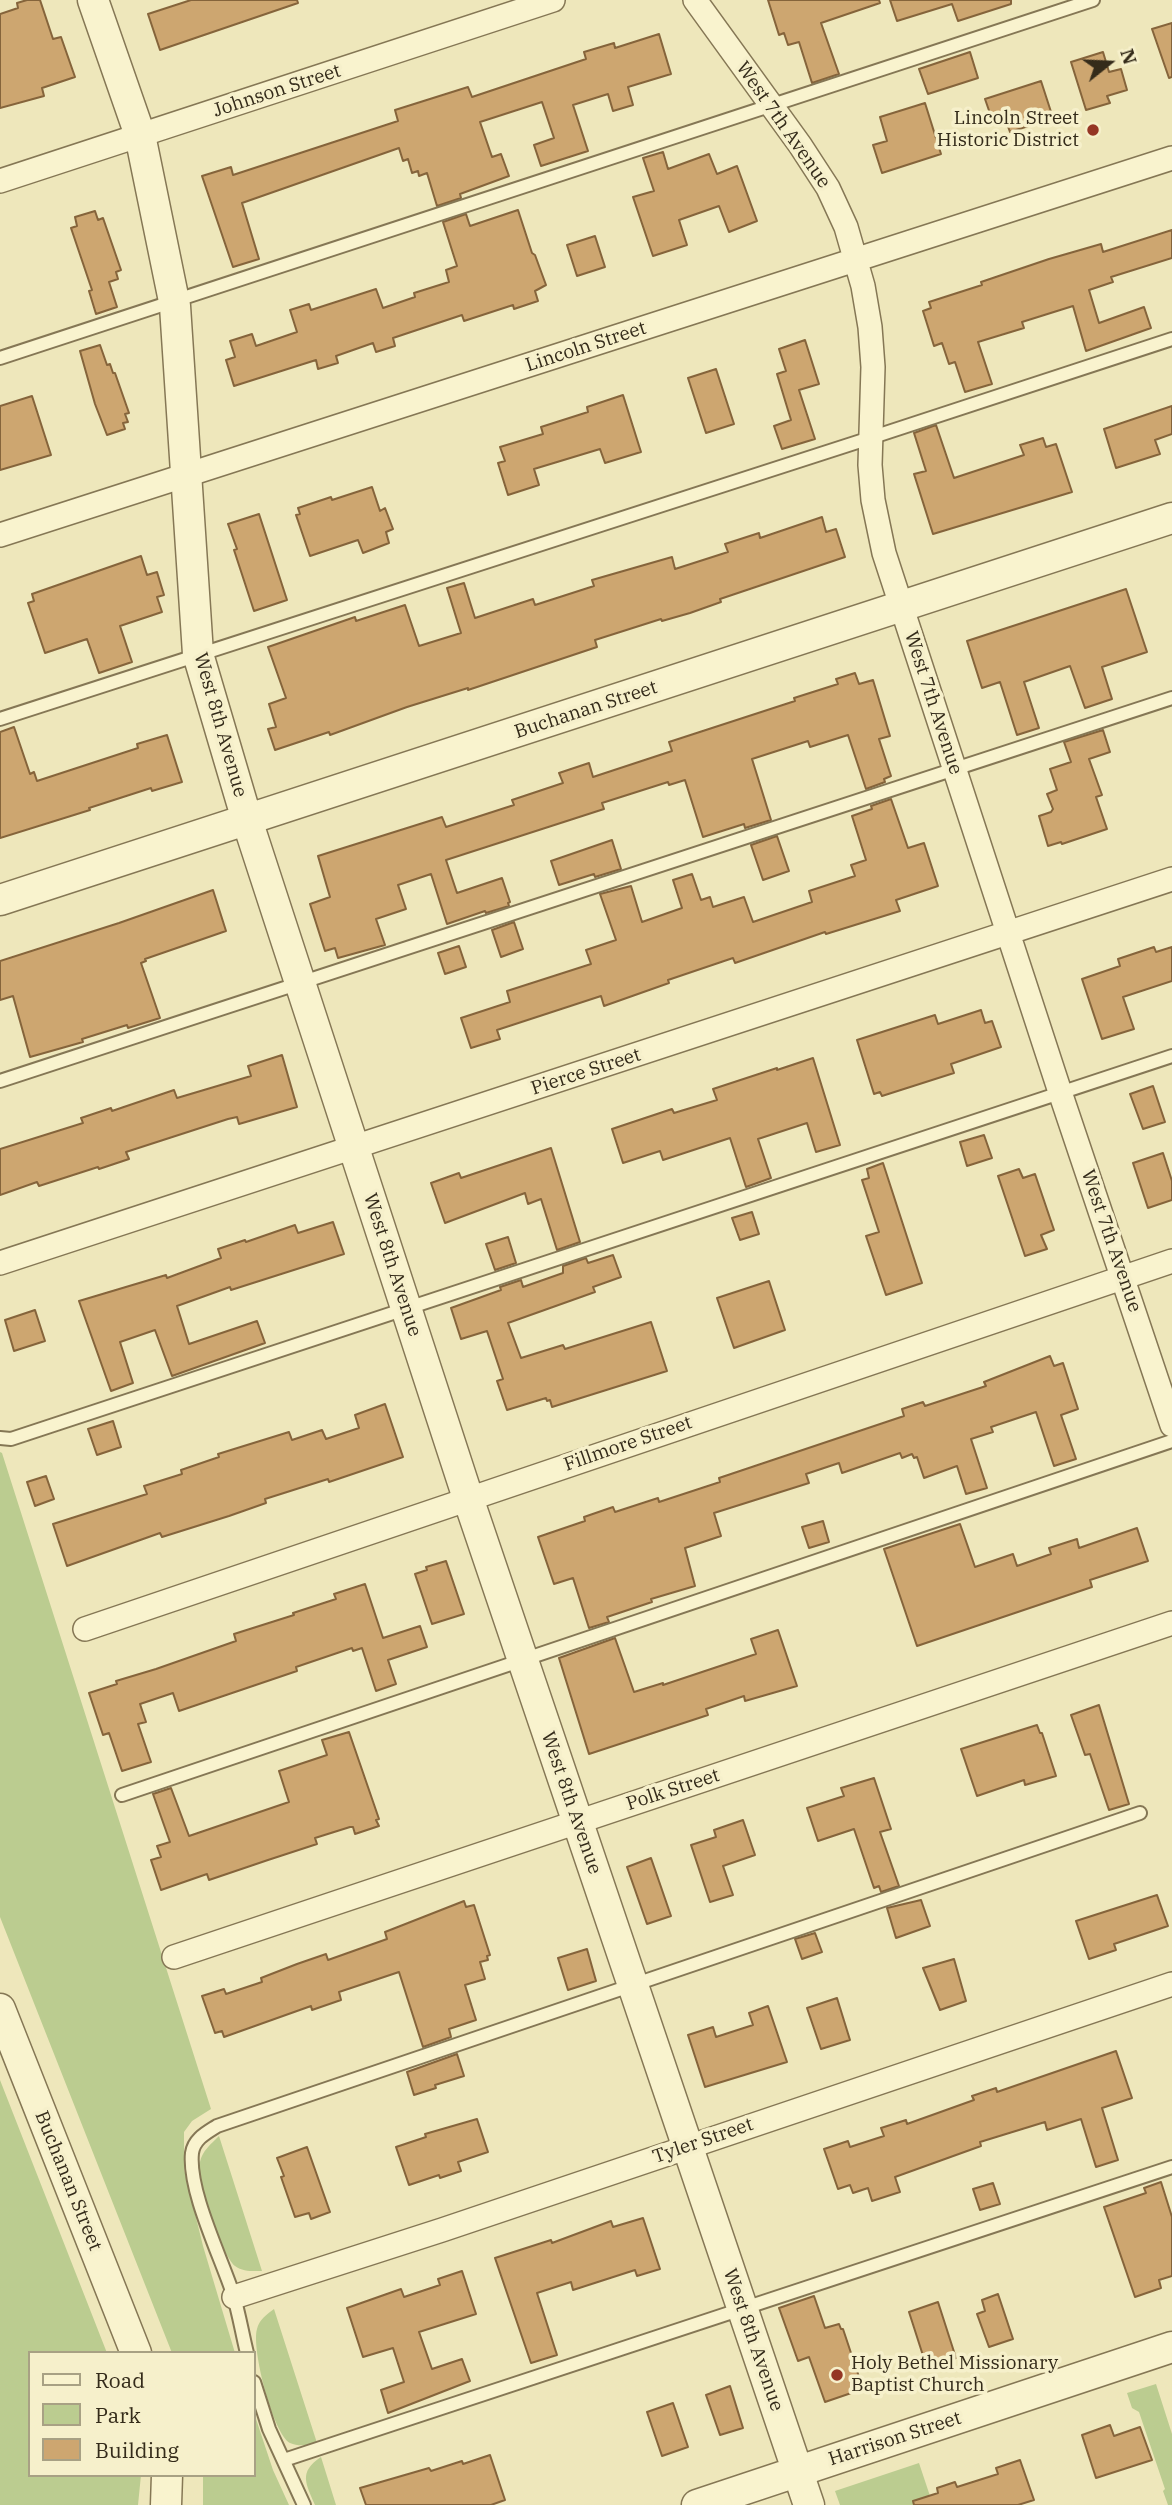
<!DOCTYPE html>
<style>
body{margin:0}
#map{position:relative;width:1172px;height:2505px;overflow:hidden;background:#eee7bb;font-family:"IBM Plex Serif",serif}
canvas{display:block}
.legend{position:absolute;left:28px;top:2351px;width:228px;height:126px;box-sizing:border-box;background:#f6f0cb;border:2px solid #a8a184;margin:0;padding:9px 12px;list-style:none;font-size:21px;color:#342b1a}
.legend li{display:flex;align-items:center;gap:14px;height:35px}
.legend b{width:35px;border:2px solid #a8a184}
.north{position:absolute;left:1074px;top:28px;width:70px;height:70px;-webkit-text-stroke:5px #f6f0cb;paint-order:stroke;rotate:72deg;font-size:19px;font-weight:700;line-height:28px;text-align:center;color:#342b1a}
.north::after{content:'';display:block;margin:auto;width:24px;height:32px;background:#342b1a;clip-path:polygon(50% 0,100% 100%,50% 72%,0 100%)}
</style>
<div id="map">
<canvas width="1172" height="2505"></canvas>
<ul class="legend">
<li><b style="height:9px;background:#f9f3ce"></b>Road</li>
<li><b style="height:19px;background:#bbcc90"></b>Park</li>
<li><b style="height:19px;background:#cda670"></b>Building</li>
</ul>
<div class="north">N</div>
</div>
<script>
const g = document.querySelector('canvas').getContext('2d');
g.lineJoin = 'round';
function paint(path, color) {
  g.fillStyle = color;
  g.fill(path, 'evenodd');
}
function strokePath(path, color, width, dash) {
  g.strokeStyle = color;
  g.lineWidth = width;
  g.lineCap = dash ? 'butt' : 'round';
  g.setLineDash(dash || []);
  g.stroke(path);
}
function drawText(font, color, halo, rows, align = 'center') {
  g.font = font + ' "IBM Plex Serif",serif';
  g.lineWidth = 7;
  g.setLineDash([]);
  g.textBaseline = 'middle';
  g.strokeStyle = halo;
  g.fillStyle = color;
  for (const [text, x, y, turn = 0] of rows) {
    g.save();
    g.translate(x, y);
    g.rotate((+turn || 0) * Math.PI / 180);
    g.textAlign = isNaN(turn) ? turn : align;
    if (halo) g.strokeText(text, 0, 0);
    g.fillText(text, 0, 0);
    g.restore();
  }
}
const green = new Path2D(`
 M0,1452L2,1453L211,2109L192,2121L184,2132V2169L203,2246L235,2353H172L0,1917Z
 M0,2080L107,2353H30V2475H141L138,2505H0Z
 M219,2136L262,2271C253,2271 243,2272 235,2266C221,2254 196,2180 200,2162C202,2151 211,2144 219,2136Z
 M274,2309L317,2443C308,2445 299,2447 290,2443C273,2434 251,2348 257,2329C259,2320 267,2314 274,2309Z
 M1156,2384L1172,2434V2505H1168L1163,2491L1165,2489L1139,2412L1132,2408L1127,2393Z
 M254,2413L273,2470L289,2505H203V2475H254Z
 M321,2457L336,2505H315C306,2484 298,2472 321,2457Z
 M919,2463L933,2505H840L835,2491Z`);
const building = new Path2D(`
 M27,0H40L53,39L61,37L75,77L42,88L44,96L0,108V14L18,8L17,3Z
 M191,0H297L298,3L160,50L148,14Z
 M768,0H879L880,3L821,23L839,74L812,83L799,42L788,45L784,33L779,35Z
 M890,0H1011V4L958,21L952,4L897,21Z
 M1172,23V77L1169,78L1152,29Z
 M659,34L671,74L628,87L633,105L613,111L608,94L573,105L588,151L541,166L534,145L554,138L542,102L480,122L492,157L501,154L509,176L460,194L461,198L437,206L427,173L419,176L418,171L412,173L408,159L403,161L399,148L242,203L259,259L233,267L202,176L231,167L233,175L398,121L395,110L468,87L472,97L586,59L584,52L614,43L615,48Z
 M970,52L978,78L928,94L919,69Z
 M1103,52L1109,72L1121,69L1127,90L1107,96L1110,103L1086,110L1071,62Z
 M1041,81L1053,118L1010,132L1006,121L994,125L985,99Z
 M925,103L941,154L882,173L873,145L887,141L880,117Z
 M663,152L668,169L709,154L717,174L737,166L757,221L729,232L719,206L679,220L687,245L653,256L633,197L654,191L643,158Z
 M518,210L532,253L535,255L546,285L535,291L538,301L514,309L513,305L464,321L462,315L393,338L395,346L376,352L373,343L336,356L338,363L318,369L316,360L234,386L226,360L235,357L230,341L252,334L256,346L297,332L290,310L309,304L311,310L376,289L383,308L415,297L414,293L449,282L446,270L457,266L443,222L466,214L470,226Z
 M95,211L98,220L103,218L121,270L116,272L118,279L109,282L117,307L96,314L89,291L92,290L71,228L77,226L75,217Z
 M1172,230V258L1111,277L1113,282L1089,290L1099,323L1144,307L1151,328L1086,351L1073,306L1022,322L1024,328L978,342L992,384L965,392L955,362L949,364L942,343L934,346L923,311L931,308L929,302L982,285L981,282L1049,259L1101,244L1103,252Z
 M595,236L605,267L577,276L567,245Z
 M805,340L819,384L799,390L815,439L782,449L774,426L791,420L777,374L786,371L779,349Z
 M100,345L107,365L110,364L113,373H115L129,413L125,414L128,422L123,423L125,429L107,435L95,404L80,351Z
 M716,369L734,424L706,433L688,378Z
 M623,395L641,452L605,463L600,449L534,469L539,485L508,495L498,463L505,461L500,447L543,434L541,427L588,412L587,407Z
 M32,396L51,455L0,470V406Z
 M1172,406V434L1155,440L1160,454L1116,468L1104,429Z
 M936,425L954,478L1024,455L1020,445L1043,438L1046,447L1056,444L1072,492L933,534L914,474L926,471L914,433Z
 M372,487L380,511L385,508L393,529L386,532L389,543L363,553L358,540L310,556L296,515L300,514L298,508L331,497L332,500Z
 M259,514L287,600L254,611L234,550L237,549L228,524Z
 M822,517L826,532L836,529L845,557L720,599L721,602L690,613L662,621L661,619L595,640L597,647L468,690V688L407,707L330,735L329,732L275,750L268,729L276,727L269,704L286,698L268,647L355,617L356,621L405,605L419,646L461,633L447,588L464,583L475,618L533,599L535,605L594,586L592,580L672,557L675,569L728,552L725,544L759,533L760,538Z
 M141,556L147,575L157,572L164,595L157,597L162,612L120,626L132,662L99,673L87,639L45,653L28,603L34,601L32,594Z
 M1126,589L1147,652L1102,667L1112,699L1085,708L1070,666L1024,682L1039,728L1017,735L1000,682L982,688L967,641Z
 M855,673L859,684L873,680L890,736L879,739L891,776L884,779L885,782L866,789L848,735L810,747L808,741L752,759L771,820L745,828L744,824L703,837L685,780L669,785L668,782L602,803L604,809L446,860L457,893L502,878L510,902L508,903L509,906L486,913L485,911L447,924L431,874L398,885L406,909L376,919L385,945L338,958L335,948L325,951L310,904L330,897L318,856L442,817L446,827L514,805L512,800L563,783L559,773L589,763L593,777L672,751L669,742L795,701L794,698L838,684L836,679Z
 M14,727L30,774L34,772L37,781L138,748L137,744L167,735L182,782L152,791L151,788L89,808L90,810L0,838V732Z
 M1103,730L1110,752L1089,759L1102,795L1096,797L1107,829L1062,844L1061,842L1048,846L1039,816L1051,812L1053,809L1047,794L1057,790L1050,769L1071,762L1064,742Z
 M891,799L908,848L924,843L938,886L896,900L900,911L826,934L825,932L735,963L733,958L668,980L669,983L604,1006L601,996L497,1030L500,1039L471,1048L461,1018L510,1002L507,991L591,964L586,950L616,940L600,894L631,886L642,922L682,908L673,880L692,874L701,900L710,897L713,907L744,897L753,922L812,902L809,891L855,876L851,865L866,860L852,816L872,809L871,806Z
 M777,836L789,871L763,880L751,845Z
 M612,840L621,869L595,877L594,874L559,885L551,861Z
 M213,890L226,931L145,959L146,961L141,963L160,1018L128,1028L127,1025L82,1039L83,1042L30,1057L13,996L0,1000V961L119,923Z
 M514,922L523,949L501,957L492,930Z
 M459,946L466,967L445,974L438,953Z
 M1154,947L1156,952L1172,947V981L1123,997L1134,1029L1102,1039L1082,979L1120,966L1118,959Z
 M981,1010L985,1023L992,1021L1001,1047L951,1064L954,1073L882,1096L880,1092L874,1094L857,1040L935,1015L938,1024Z
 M282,1055L297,1107L239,1124L237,1117L228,1119L126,1152L129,1159L99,1169L98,1167L39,1186L37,1182L0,1195V1149L83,1123L81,1118L111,1108L112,1111L174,1090L177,1098L251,1076L248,1066Z
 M813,1058L840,1145L816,1152L807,1123L758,1139L771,1178L746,1187L730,1138L663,1160L660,1151L623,1163L612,1129L672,1109L674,1113L717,1100L713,1089L777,1068V1070Z
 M1153,1086L1165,1122L1143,1129L1130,1094Z
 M984,1135L992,1158L967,1166L960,1142Z
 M551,1148L580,1242L557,1250L541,1199L528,1204L525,1193L445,1223L431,1183L459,1173L461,1178Z
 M1163,1153L1172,1181V1200L1148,1208L1133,1163Z
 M883,1163L922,1283L886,1295L866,1236L879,1232L862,1180L869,1178L867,1169Z
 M1019,1169L1023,1178L1035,1174L1054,1230L1041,1235L1047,1249L1025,1256L998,1176Z
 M752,1212L759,1234L740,1240L732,1218Z
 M333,1222L344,1254L231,1290L230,1287L177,1306L189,1344L257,1321L265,1343L172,1376L155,1330L120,1342L133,1383L111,1391L79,1301L166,1275L167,1278L221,1258L218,1249L245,1240L246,1242L295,1225L298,1233Z
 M508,1237L516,1263L495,1270L486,1244Z
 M613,1255L621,1277L593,1287L595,1292L508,1323L521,1358L563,1345L565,1349L651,1322L667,1371L552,1407L550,1400L547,1401L546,1398L507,1410L497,1381L503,1379L487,1331L461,1339L451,1308L501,1290L500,1287L521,1280L523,1287L563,1273V1266L586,1258L588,1263Z
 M769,1281L785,1330L734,1348L717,1298Z
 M35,1310L45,1341L14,1351L5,1320Z
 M1050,1356L1054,1366L1063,1363L1078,1409L1061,1415L1076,1459L1054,1466L1036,1412L991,1427L993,1432L971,1439L987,1488L966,1494L957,1466L924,1478L917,1457L914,1458L912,1454L902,1458L900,1453L842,1473L839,1463L806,1474L809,1483L714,1513L721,1536L685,1548L695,1586L651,1599L652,1602L607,1617L609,1622L589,1628L573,1578L554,1584L538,1537L585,1521L584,1517L613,1507L615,1512L658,1498L659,1502L720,1482L719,1478L904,1416L902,1409L923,1402L925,1406L986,1386L984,1382Z
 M385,1404L403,1457L329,1482L328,1479L265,1499L266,1503L229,1516L162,1537L160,1533L67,1566L53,1524L147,1494L144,1486L182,1474L181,1470L219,1457L218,1454L247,1445L289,1432L292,1440L322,1430L326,1439L359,1428L355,1415Z
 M113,1421L121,1447L97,1455L88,1429Z
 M46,1476L54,1499L35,1506L27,1482Z
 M823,1521L829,1542L809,1548L802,1527Z
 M960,1524L975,1567L1013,1554L1017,1566L1051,1554L1049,1548L1077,1539L1079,1548L1137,1528L1148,1561L1090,1580L1092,1587L917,1646L884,1549Z
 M446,1561L464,1614L432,1624L415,1574L427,1570L426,1567Z
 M365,1584L383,1638L420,1626L427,1647L388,1660L396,1684L376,1691L362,1648L353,1651L352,1648L296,1667L297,1671L179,1711L173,1693L140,1704L146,1722L138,1724L151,1762L122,1771L109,1733L103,1735L89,1693L117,1684L116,1681L156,1669L236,1641L234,1634L294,1615L293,1613L336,1599L334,1594Z
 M778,1630L797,1686L745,1701L744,1696L706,1709L708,1715L589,1754L559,1658L615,1638L634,1692L663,1683V1685L756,1654L751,1639Z
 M1099,1705L1129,1804L1109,1810L1090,1754L1085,1755L1071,1715Z
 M1037,1725L1040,1733H1042L1056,1776L1025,1785L1024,1780L977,1796L961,1749Z
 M349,1732L379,1819L376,1820L379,1826L355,1834L353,1827H350L315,1838L317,1844L268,1860L209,1880L207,1874L161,1890L151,1860L161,1857L157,1846L170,1842L153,1794L171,1788L189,1836L289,1802L279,1771L327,1755L322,1740Z
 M874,1778L891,1829L880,1832L899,1886L881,1892L879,1886L874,1888L854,1829L818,1841L807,1808L844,1796L841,1788Z
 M743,1820L755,1855L723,1866L733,1895L710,1902L691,1845L716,1837L714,1830Z
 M651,1858L671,1916L647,1924L627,1867Z
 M1157,1895L1168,1926L1114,1944L1116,1950L1089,1959L1076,1921Z
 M921,1900L930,1926L896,1938L887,1908Z
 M464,1901L466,1907L474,1905L490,1955L487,1956L488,1960L480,1962L485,1979L465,1985L476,2020L449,2029L451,2037L423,2047L399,1972L339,1992L341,2000L312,2010L311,2006L224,2037L222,2031L215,2033L202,1996L224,1989L226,1994L262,1982L261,1978L297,1964L326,1954L328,1960L387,1939L385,1932Z
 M815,1933L822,1952L802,1959L795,1939Z
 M587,1949L596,1981L568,1990L558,1958Z
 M954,1959L966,2001L940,2010L923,1968Z
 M837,1998L850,2040L821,2049L807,2008Z
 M768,2006L787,2062L705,2087L688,2035L713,2027L716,2037L753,2025L749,2013Z
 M1116,2051L1132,2098L1102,2108L1118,2160L1096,2167L1081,2119L1047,2130L1045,2122L980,2142L981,2146L895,2177L900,2192L872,2201L868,2188L853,2193L850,2185L838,2189L824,2149L848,2141L850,2147L884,2136L881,2128L906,2120L907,2124L974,2100L972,2096L996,2088L997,2092Z
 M457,2054L464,2076L435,2085L436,2088L414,2095L407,2072Z
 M477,2119L488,2152L458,2162L461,2171L440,2178L439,2175L409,2185L396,2147L426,2137L425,2134Z
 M307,2147L330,2212L311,2219L309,2213L295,2217L281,2177L284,2176L277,2158Z
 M1161,2182L1172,2217V2276L1159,2280L1161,2288L1135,2297L1104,2207L1146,2193L1144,2188Z
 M993,2183L1000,2204L980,2210L973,2189Z
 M643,2218L660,2269L637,2276L635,2270L573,2290L571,2282L537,2293L557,2355L531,2363L495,2258L551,2240L552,2243L611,2221L613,2227Z
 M462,2271L476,2314L419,2332L432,2369L462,2359L470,2381L388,2413L381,2390L404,2382L393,2348L363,2357L347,2308L401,2289L404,2297L440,2285L438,2279Z
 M998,2294L1013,2339L989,2347L977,2314L985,2311L982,2300Z
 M814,2296L825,2328L839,2324L841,2329H843L863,2389L825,2402L809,2357L798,2361L779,2308Z
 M938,2302L956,2358L927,2368L909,2312Z
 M730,2386L743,2428L720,2435L706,2395Z
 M673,2403L688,2447L662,2456L647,2412Z
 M1110,2425L1114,2436L1140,2427L1152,2460L1096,2478L1082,2435Z
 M490,2455L505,2500L491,2505H366L360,2488L429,2468L431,2471L462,2461L463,2464Z
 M1020,2460L1034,2500L1018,2505H914L913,2501L938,2493L937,2488L955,2482L957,2487L998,2474L996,2468Z`);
const service = new Path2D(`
 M0,358L1093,0
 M0,719L870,438L1172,339
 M0,1081L1172,698
 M0,1438L11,1439L1172,1056
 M122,1795L1172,1441
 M247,2353C242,2333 239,2313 233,2294C221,2257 188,2191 192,2153C194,2139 206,2133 217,2126L1140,1813
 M254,2382L269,2429L304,2505
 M284,2460L1172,2167`);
const minor = new Path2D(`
 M695,0L800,145L828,188L846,227L863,286L870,327L873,367L870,465L873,500L884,553L1060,1092L1172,1425
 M0,181L553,0
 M0,535L1172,158
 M0,1263L1172,879
 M85,1629L1172,1261
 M174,1957L1172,1623
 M234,2297L442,2230L1172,1984`);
const tertiary = new Path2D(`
 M93,0L140,135L175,306L198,654L247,820L468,1498L809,2505
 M0,900L1172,518
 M0,2009L136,2353
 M166,2505L167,2475
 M697,2505L1172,2347`);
const markers = [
 [1093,130,7,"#953624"],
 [837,2375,7,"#953624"]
];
const streetNames = [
 ["Johnson Street",277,91,-18],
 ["West 7th Avenue",783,125,55],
 ["Lincoln Street",586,347,-18],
 ["West 7th Avenue",933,703,72],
 ["Buchanan Street",586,710,-18],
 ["West 8th Avenue",220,725,74],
 ["Pierce Street",586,1072,-18],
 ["West 7th Avenue",1111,1241,71],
 ["West 8th Avenue",392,1265,72],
 ["Fillmore Street",628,1444,-19],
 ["Polk Street",673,1790,-18],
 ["West 8th Avenue",571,1803,71],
 ["Tyler Street",703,2141,-19],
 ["Buchanan Street",68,2181,68],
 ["West 8th Avenue",753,2340,71],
 ["Harrison Street",895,2439,-18]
];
const poiNames = [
 ["Lincoln Street",1079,119],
 ["Historic District",1079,141],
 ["Holy Bethel Missionary",851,2364,"left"],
 ["Baptist Church",851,2386,"left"]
];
paint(green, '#bbcc90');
paint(building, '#cda670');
strokePath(building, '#85643b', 2);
strokePath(service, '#857755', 16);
strokePath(minor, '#857755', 26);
strokePath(tertiary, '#857755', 33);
strokePath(service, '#f9f3ce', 12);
strokePath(minor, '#f9f3ce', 23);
strokePath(tertiary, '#f9f3ce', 30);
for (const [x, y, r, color] of markers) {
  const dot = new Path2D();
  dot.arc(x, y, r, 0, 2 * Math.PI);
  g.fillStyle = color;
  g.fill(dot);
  strokePath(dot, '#f6f0cb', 2.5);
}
drawText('19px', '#342b1a', '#f6f0cb', streetNames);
drawText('19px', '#342b1a', '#f6f0cb', poiNames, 'right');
</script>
